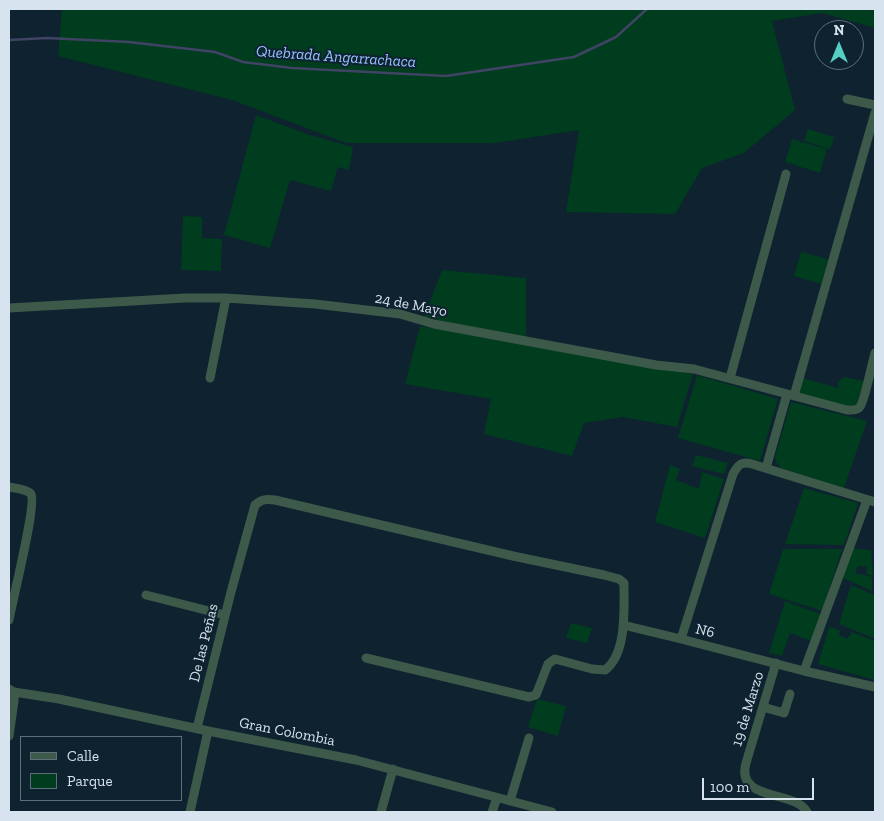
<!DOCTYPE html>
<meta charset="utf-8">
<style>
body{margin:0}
#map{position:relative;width:884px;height:821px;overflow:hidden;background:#0e2230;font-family:"Zilla Slab",serif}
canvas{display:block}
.frame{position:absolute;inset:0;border:10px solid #d7e3ee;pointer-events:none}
.legend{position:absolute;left:20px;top:736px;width:162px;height:65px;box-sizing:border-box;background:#0e2230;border:1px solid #5e6f7c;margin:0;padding:6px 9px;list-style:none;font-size:15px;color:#d7e3ee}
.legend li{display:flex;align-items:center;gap:10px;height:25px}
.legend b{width:25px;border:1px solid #5e6f7c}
.north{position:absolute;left:814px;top:20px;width:50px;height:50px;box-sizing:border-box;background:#0e2230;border:1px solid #5e6f7c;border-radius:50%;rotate:0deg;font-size:14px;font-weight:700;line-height:20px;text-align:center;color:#d7e3ee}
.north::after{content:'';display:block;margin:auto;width:18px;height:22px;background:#55cec4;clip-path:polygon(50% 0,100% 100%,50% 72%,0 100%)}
.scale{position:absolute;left:702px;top:778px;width:112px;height:22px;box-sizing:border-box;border:2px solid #d7e3ee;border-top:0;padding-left:6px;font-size:15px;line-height:18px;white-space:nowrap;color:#d7e3ee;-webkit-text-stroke:4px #0e2230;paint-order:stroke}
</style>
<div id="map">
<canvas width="884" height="821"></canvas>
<div class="frame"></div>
<ul class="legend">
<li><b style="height:6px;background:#3d594a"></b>Calle</li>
<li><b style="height:14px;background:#003c1e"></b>Parque</li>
</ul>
<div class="north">N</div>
<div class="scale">100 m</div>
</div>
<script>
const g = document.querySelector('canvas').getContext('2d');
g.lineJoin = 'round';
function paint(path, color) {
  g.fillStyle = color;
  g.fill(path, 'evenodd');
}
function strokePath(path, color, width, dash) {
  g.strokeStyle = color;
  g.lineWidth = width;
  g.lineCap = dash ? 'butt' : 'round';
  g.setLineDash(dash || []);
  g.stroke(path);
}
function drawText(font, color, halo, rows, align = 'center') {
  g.font = font + ' "Zilla Slab",serif';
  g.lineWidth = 4;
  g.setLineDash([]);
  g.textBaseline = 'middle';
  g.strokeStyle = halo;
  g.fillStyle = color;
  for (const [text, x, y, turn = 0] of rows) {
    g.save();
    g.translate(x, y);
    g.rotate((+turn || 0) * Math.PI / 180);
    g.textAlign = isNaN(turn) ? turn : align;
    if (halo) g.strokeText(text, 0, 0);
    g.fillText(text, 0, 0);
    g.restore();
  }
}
const green = new Path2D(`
 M62,9H875V28L822,13L772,21L795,110L744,153L702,168L675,214L566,212L579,130L495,143H346L232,100L58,56Z
 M256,115L307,134L353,147L349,170L338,167L331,191L290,180L270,248L224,235Z
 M808,129L834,137L830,149L804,141Z
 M792,139L827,149L820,173L785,162Z
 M183,216L202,217V238L222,239L221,271L181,270Z
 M801,252L828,259L821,284L794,276Z
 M442,270L526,278V338L424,317Z
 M420,326L693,374L677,427L623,417L584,423L572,456L484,434L491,399L405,384Z
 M697,375L778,399L760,461L678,438Z
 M844,377L864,381L856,405L840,406L799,394L803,378L838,388V382Z
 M791,402L867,421L844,488L781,468L776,462L775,457Z
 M696,455L728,463L724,474L692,466Z
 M670,465L680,469L676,480L699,489L702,472L724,479L705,538L655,522Z
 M804,488L858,503L844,545L785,544Z
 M851,548L871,550L873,576L866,574L867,567L858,566L855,573L872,577V591L843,578Z
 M783,549H842L822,611L769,594Z
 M851,585L875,595V639L839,624Z
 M785,601L820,614L811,641L790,633L782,656L769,653Z
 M571,623L592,628L587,643L566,638Z
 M829,627L840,630L839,635L847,639L852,632L875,641V680L818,664Z
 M537,699L566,706L558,736L528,727Z`);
const stream = new Path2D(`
 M9,40L47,38L129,42L215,52L243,62L292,68L446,76L574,57L616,37L647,9`);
const minor = new Path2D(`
 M847,99L875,105
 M9,308L185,298H226L315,304L400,314L434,324L656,365L694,369L847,410C851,410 855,411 859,408C864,404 872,363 875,353
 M210,378L226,298
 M730,378L786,174
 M794,396L875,113
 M766,468L787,394
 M9,487C15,488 27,489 31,494C37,504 12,602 9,620
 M875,502L752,464C741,461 738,465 733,474L681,639L804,671L875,687
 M146,595L225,615
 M623,625L681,639
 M776,663L746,763C735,802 796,790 807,812
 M804,671L867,500
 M14,692L59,699L208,731L356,760L552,812
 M763,707L784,713L790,694
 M197,728L231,592L255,505C262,499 266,499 275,500L513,556L604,575L619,579L624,583C624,609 627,654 605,670L592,669L555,659L548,664L536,695L529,697L366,658
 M9,736L14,701V692L9,689
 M510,801L529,738
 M190,812L208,731
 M381,812L393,769
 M492,812L497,798`);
const streetNames = [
 ["24 de Mayo",411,305,11],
 ["N6",705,631,14],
 ["De las Peñas",204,643,-76],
 ["19 de Marzo",748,709,-73],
 ["Gran Colombia",287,732,11]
];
const waterNames = [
 ["Quebrada Angarrachaca",336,57,4]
];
paint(green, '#003c1e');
strokePath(stream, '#404464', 2.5);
strokePath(minor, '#3d594a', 9);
drawText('15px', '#d7e3ee', '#0e2230', streetNames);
drawText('italic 16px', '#97c1fe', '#0e2230', waterNames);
</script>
